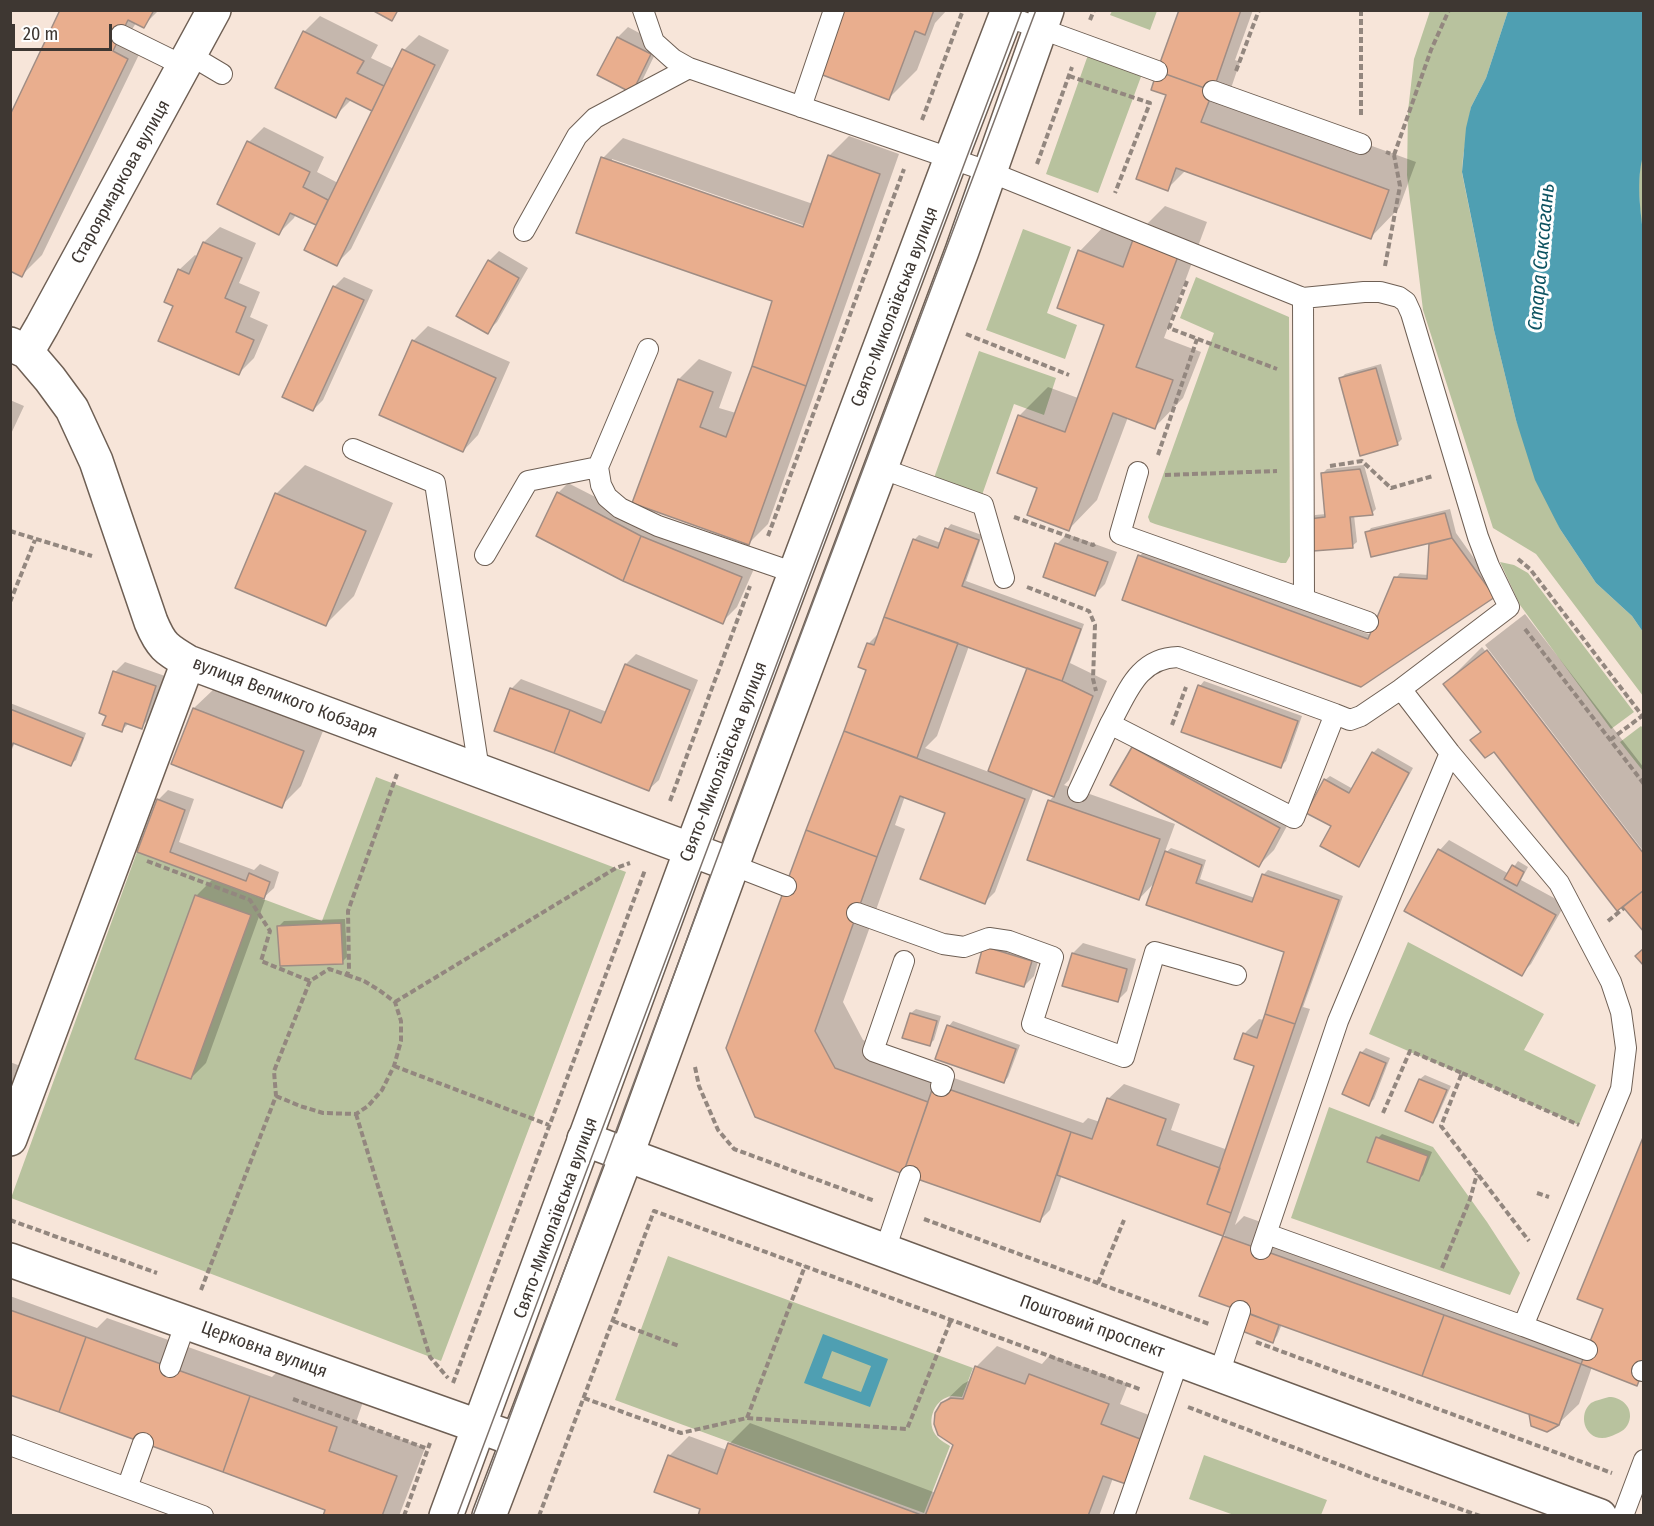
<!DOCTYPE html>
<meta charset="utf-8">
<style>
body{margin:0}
#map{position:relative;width:1654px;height:1526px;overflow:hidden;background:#f7e5d9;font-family:"Fira Sans Condensed",sans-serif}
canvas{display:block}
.frame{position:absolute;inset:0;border:12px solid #3e3732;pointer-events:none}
.scale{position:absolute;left:12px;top:24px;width:100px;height:27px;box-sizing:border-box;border:3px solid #3e3732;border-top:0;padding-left:8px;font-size:18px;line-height:21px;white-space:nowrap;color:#3e3732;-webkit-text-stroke:4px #fff;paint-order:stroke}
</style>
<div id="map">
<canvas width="1654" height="1526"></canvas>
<div class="frame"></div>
<div class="scale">20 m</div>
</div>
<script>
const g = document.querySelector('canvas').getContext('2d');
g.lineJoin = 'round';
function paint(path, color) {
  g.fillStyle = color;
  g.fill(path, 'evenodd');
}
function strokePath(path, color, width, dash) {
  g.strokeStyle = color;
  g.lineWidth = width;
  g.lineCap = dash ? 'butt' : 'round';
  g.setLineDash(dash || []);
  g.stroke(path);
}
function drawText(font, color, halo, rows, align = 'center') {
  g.font = font + ' "Fira Sans Condensed",sans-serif';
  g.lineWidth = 6;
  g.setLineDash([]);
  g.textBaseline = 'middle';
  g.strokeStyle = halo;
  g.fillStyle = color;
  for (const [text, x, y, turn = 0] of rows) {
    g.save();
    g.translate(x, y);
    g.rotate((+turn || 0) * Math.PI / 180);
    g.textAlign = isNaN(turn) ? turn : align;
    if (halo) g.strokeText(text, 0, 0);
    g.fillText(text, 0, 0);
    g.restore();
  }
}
const green = new Path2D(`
 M1112,11V10L1157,11L1150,30L1110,15Z
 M1430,11H1508L1486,78L1471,107L1463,157L1462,173L1494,330L1516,420L1560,529L1596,583L1632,616L1643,632V696L1536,554L1493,528L1423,310L1407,175L1408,111L1414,59Z
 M1088,55L1142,74L1098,193L1046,174Z
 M1643,152V241C1641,211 1635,182 1643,152Z
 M1023,229L1071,247L1047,313L1077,325L1065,359L986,330Z
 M1196,277L1289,317L1290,556L1286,563H1281L1155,524L1150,522L1148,517L1214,333L1180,318Z
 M979,351L1056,378L1044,415L1014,404L982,495L934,478Z
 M1500,562L1514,565L1528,573L1634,712L1611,729L1520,605Z
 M1641,726L1644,729L1643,771L1620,742Z
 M376,777L626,872L441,1361L11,1198L137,852L322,921Z
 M1408,942L1544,1014L1524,1050L1596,1085L1579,1125L1369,1034Z
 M1329,1107L1433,1147L1487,1222L1520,1273L1510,1295L1291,1218Z
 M668,1256L973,1368L962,1397C959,1397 955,1396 952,1396C935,1398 926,1420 935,1434C938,1439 945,1443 950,1446L924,1513L615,1400Z
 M1609,1397C1620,1397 1631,1405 1630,1417C1629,1426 1624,1431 1616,1434C1612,1436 1607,1438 1602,1438C1584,1438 1578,1414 1591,1403C1596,1400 1603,1399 1609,1397Z
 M1204,1455L1327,1500L1321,1515H1234L1189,1499Z`);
const water = new Path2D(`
 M1508,11H1643L1644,152C1635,182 1641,211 1644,242L1643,632L1632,616L1596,583L1560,529L1535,480L1516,420L1494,330L1462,172L1466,128L1471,107L1486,78Z
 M823,1334L888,1359L870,1407L804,1383ZM832,1351L871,1366L861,1392L822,1378Z`);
const shadow = new Path2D(`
 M62,10H159L143,26L136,23L131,31L147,38L42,255L22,275Z
 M845,10H947L935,23L917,70L889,98Z
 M1180,10H1253L1235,60L1240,62L1229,94L1416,162L1399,208L1371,237L1186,170L1167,189L1168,94Z
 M320,16L378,45L371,58L394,69L404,50L419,35L449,50L351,249L336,264L318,225L296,214L294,218L279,233L249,142L264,127L324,157L317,172L338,183L374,110L352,99L335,116L277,87L304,32Z
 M628,27L660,44L642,81L632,91L599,74L618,37Z
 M849,136L899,154L768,524L748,544L679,379L699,359L732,372L719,408L736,413L753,366L774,300L603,158L623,138L813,204L829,156ZM612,159L811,228L810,231L612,162Z
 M1165,206L1207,222L1164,338L1201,352L1183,398L1155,427L1128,417L1097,500L1069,529L1039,487L999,472L1020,415L1048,387L1078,398L1106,325L1080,251L1108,222L1138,233Z
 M220,227L256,243L239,283L260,292L250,317L268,325L254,358L239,373L175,305L179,270L195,255L198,257L204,242Z
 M499,251L528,268L497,322L487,332L489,261Z
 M344,277L373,290L323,400L313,410L334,287Z
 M428,326L510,362L478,435L463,451L413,341Z
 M1381,364L1402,439L1398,443L1361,454L1340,379L1345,374Z
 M10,400L24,406L10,436Z
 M305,465L393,503L354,596L326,624L276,494Z
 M1364,465L1376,509L1372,513L1354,515L1357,542L1352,546L1311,520L1315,515L1326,514L1322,474L1327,469Z
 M568,483L650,525L757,562L737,607L722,622L558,493Z
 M1450,509L1456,533L1498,592L1360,685L1124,599L1140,556L1144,551L1371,635L1396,578L1400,573L1429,575L1430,542L1367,533L1371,528Z
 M951,524L982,535L966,581L1084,624L1070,663L1107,681L1069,780L1064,785L1175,824L1164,854L1171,848L1206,860L1200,879L1255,898L1263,875L1268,870L1343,896L1303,1007L1310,1009L1235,1225L1244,1216L1592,1341L1605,1308L1644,1139V1377L1636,1384L1592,1367L1579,1404L1558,1424L1282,1324L1277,1336L1273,1341L1250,1313L1201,1295L1225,1235L1062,1175L1050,1210L1040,1220L756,1116L845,732L868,669V644L881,631L914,540L919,535L941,543L947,529ZM969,646L1029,667L989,772L925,748L937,736ZM1034,787L1055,795L1049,801L1139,899L1156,881L1286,951L1264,1020L1259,1019L1244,1034L1256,1065L1228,1150L1171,1130L1180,1104L1124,1084L1108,1099L1100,1122L1088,1118L1083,1123L954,1078L955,1074L863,1040L843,1002L905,829L895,825L905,796L947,812L985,902L995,892Z
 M1067,534L1117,552L1105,584L1095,594L1057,544Z
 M1525,614L1644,768V852L1485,645Z
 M1482,647L1644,857V930L1625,907L1632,900L1630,898L1494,750L1472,740L1482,731L1445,684Z
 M636,654L698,680L659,780L649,789L511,689L521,679L607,712L626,664Z
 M125,662L165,676L151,717L141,727L129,723L122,730L108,715L115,672Z
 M1204,681L1302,716L1286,761L1281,766L1200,686Z
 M214,689L323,731L301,786L281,806L194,708Z
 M10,703L86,733L76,760L71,764L15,742L10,754Z
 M1148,732L1294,813L1274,850L1259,865L1112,784L1133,748Z
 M1378,748L1413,768L1363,860L1358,865L1333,826L1325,780L1330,776L1353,789L1373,753Z
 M168,790L194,799L179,842L254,870L260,864L279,872L274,888L262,899L265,900L206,1063L191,1078L196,896L213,879L139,851L158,800Z
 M1449,840L1509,874L1518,861L1528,867L1521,880L1565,904L1531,964L1521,974L1440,850Z
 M345,919L347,957L342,962L279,926L284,921Z
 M1083,943L1136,959L1127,991L1117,1001L1073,953Z
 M985,947L1041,951L1034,976L1024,986Z
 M916,1009L941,1016L934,1040L929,1045L904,1037L911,1013Z
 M953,1021L1020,1045L1008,1077L1004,1082L949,1026Z
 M1366,1048L1390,1058L1374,1099L1369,1104L1361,1053Z
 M10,1062L23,1067L10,1098Z
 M1425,1075L1451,1086L1437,1117L1433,1121L1420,1079Z
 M1382,1134L1432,1152L1423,1175L1419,1179L1378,1138Z
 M10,1296L97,1328L107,1318L272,1377L280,1369L364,1399L356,1422L425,1448L399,1516H324L327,1509L10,1393Z
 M997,1346L1042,1364L1050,1355L1128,1384L1120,1404L1162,1420L1113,1478L1099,1516H699L702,1509L669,1456L689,1436L727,1450L730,1443L750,1423L936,1493L955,1445L942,1404L963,1384L972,1379L977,1366Z`);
const building = new Path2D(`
 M60,10H154L144,28L128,20L113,51L128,59L22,277L10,271V115Z
 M372,10H398L392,21Z
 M844,10H934L925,35L915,31L889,100L820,74Z
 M1179,10H1241L1213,91L1157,71Z
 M303,31L364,61L357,73L384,86L372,111L346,98L336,118L275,88Z
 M617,37L651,54L632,93L597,75Z
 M402,49L435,65L337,266L304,250Z
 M1157,71L1213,91L1201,122L1389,190L1371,239L1176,168L1168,191L1136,179L1166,95L1151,90Z
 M247,141L310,172L303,187L328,200L316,225L290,213L279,235L217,204Z
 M828,155L880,174L806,386L752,366L772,301L576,233L601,157L803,227Z
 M1135,234L1180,251L1136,367L1173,380L1155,429L1113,413L1069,531L1027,515L1037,488L997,473L1018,415L1065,432L1104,325L1057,308L1078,250L1123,267Z
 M203,242L242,258L225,298L246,307L236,332L254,340L239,375L158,341L173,306L164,302L178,269L189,274Z
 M488,260L519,278L488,334L456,316Z
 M333,286L364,300L313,411L282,397Z
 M412,340L496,378L463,452L379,415Z
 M752,366L806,386L749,545L632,503L678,379L713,392L700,427L726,437Z
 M1376,368L1398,445L1360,456L1339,378Z
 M1360,469L1373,515L1350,517L1353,548L1313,551L1309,519L1325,517L1321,473Z
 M557,492L641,536L623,581L536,536Z
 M275,493L366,531L326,626L235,588Z
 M1445,513L1452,538L1371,557L1365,532Z
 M945,528L979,540L962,586L1081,629L1062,681L884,617L913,539L938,548Z
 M641,536L742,577L723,624L623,581Z
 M1452,538L1495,597L1361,687L1122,600L1138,555L1368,639L1394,577L1427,579L1429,544Z
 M1055,543L1108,562L1095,596L1043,577Z
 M884,617L958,643L917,758L844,731L866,670L858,667L867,643L874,645Z
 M1487,650L1644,854V890L1617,911L1494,752L1485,758L1470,740L1481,732L1443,684Z
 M625,664L690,690L649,791L554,753L570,710L601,723Z
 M1027,668L1062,681L1093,696L1054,797L988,771Z
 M113,671L156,686L142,729L125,723L122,732L102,725L106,716L99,713Z
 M1198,685L1298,721L1281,768L1181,732Z
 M510,688L570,710L554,753L494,731Z
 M193,708L304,751L282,808L171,764Z
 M10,709L83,738L71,766L13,743L10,750Z
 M844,731L1025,799L985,904L920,879L945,813L900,796L877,857L806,830Z
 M1132,747L1280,828L1259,867L1110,785Z
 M1372,752L1409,773L1359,867L1320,846L1331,826L1306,813L1324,779L1349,793Z
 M157,799L185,810L170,852L246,881L249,873L270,882L264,899L137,852Z
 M1048,800L1160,839L1139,900L1027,860Z
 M806,830L877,857L815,1031L835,1068L928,1102L903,1174L755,1117L726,1048Z
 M1438,849L1556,915L1522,976L1404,911Z
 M1165,851L1202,865L1196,883L1252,902L1262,874L1339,900L1295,1024L1265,1014L1284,952L1146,905Z
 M1512,865L1524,872L1517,886L1504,879Z
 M1644,890V932L1623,907Z
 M195,895L251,915L191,1079L135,1059Z
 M341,923L343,964L280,966L277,926Z
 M983,946L1032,961L1024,987L976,973Z
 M1644,948V966L1635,956Z
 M1072,953L1127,969L1118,1002L1062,986Z
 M910,1013L937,1021L930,1046L902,1038Z
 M1265,1014L1295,1024L1231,1213L1207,1204L1254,1066L1234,1059L1243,1033L1257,1038Z
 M947,1025L1016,1049L1004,1083L935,1059Z
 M1360,1052L1386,1063L1369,1106L1342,1094Z
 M1419,1079L1447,1090L1433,1123L1405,1111Z
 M934,1084L1071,1132L1040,1222L903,1174Z
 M1107,1098L1166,1119L1157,1145L1220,1168L1207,1204L1231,1213L1223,1236L1057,1175L1071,1132L1092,1139Z
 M1644,1135V1368L1637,1386L1581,1364L1603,1309L1577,1299Z
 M1376,1137L1428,1156L1419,1181L1367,1162Z
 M1223,1236L1444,1315L1422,1376L1199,1296Z
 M10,1310L86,1337L59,1412L10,1395Z
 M1248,1313L1279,1325L1273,1343L1242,1331Z
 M1444,1315L1581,1364L1559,1425L1422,1376Z
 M86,1337L250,1396L223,1472L59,1412Z
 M975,1366L1025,1384L1029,1374L1109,1404L1101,1424L1143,1440L1126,1484L1103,1476L1088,1516H925L953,1445L938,1435L934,1424L935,1413L941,1403L951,1398L963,1399Z
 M250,1396L337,1427L329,1451L397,1476L382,1516H323L325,1510L223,1472Z
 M1529,1414L1559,1425L1547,1432L1531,1426Z
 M728,1443L924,1516H698L700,1509L654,1492L668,1455L717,1474Z`);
const path = new Path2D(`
 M1361,10V115
 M1090,20L1094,10
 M1236,71L1259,10
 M1069,76L1150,103L1115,193
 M922,120L963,10
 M1394,155L1431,50L1449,10
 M1037,164L1072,67
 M1385,266L1400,186L1394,155L1386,152
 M1187,281L1169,328L1277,369
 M966,334L1069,375
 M1158,455L1197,339
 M1330,466L1362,461L1391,488L1433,476
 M1165,475L1277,471
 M1014,517L1093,545L1095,544
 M10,531L92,556
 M768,536L904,169
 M1518,559L1530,569L1644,718
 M1027,587L1089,611L1095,625L1093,679L1096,691
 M10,602L35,540
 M1525,629L1644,784
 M1172,725L1186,687
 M1610,740L1642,716
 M670,801L750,586
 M147,861L250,900L270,931L261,961L310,981
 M1608,921L1624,908
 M395,1002L616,868L630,863
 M394,1066L549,1125
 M695,1067L699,1086L718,1130L734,1149L875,1201
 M1462,1073L1579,1125
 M276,1096L300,1106L323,1113L356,1114L368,1106L382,1090L394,1066L401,1041V1021L395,1002L379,990L364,981L347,975
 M1383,1113L1410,1051L1462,1073L1441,1126L1529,1241
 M356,1114L430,1357L448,1378
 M1537,1193L1549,1197
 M924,1219L1209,1324
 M10,1220L157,1273
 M1442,1268L1470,1199L1477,1174
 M1098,1283L1124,1220
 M201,1290L276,1096L274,1071L310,981L329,969L347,975L349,969L348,911L397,774
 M613,1321L679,1346
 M1256,1342L1612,1473
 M453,1383L645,870
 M584,1398L681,1433L747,1418L907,1429L951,1320
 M293,1399L428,1449
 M1188,1407L1374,1478L1480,1516
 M747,1418L805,1266
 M404,1516L430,1443
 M539,1516L654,1211L1142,1390`);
const service = new Path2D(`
 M643,10L654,42L673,59L689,68L990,172L1303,298L1364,292H1380L1399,297L1406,302L1411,313L1478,537L1489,566L1509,607L1401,689L1450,753L1559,883L1611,982L1621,1012L1626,1048L1621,1089L1523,1326L1587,1350
 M1006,16L1157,71
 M121,35L184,66
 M190,55L222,74
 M1213,91L1361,144
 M801,107L834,10
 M524,231L577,136L595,118L689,68
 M1303,298L1304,599
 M648,349L598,467L601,485L607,497L620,508L658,526L795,573
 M353,449L435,483L479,770
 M880,468L983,505L1004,578
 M1138,472L1120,534L1368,622
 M485,555L528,481L598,467
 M1335,714L1294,818L1110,724C1127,694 1137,658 1178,657L1335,714L1350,720L1361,716L1401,689
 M1078,792L1110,724
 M732,865L786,886
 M857,913L943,944L964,947L989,938L1009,941L1053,957L1032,1024L1124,1057L1155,952L1236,975
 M904,961L873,1051L944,1076L941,1086
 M1267,1234L1523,1326
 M1261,1249L1338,1021L1450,753
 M885,1250L910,1176
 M170,1367L186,1322
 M1642,1371H1644
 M1219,1374L1240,1311
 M10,1445L203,1516
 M127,1488L143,1443
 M1124,1516L1179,1359
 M1623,1516L1644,1460`);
const minor = new Path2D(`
 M10,344L27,352L50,379L72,409L96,461L151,622C161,646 166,649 188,662L732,865
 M27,352L42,326L214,10
 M10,1139L188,662
 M10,1260L517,1440`);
const tertiary = new Path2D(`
 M584,1139L1600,1516`);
const secondary = new Path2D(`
 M446,1516L691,850L951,158L1008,10
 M489,1516L627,1154L740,844L962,251L1047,10`);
const tram = new Path2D(`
 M457,1516L1022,10
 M473,1516L758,748L1036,10`);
const streetNames = [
 ["Староярмаркова вулиця",121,182,-61],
 ["Свято-Миколаївська вулиця",895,307,-69],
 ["вулиця Великого Кобзаря",285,698,21],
 ["Свято-Миколаївська вулиця",724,762,-69],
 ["Свято-Миколаївська вулиця",556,1218,-70],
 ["Поштовий проспект",1092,1327,20],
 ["Церковна вулиця",264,1350,20]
];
const waterNames = [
 ["Стара Саксагань",1542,257,-85]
];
paint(green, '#b8c29e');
paint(water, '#4f9fb2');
paint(shadow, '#0003');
paint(building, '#e9ae8e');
strokePath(building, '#a08d84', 1.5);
strokePath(service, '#6e5f54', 22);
strokePath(minor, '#6e5f54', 36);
strokePath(tertiary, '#6e5f54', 36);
strokePath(secondary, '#6e5f54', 36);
strokePath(path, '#93877f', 4, [6, 3]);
strokePath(service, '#fff', 20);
strokePath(minor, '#fff', 33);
strokePath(tertiary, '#fff', 33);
strokePath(secondary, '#fff', 33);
strokePath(tram, '#7d726b', 1.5);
drawText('18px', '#3e3732', '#fff', streetNames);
drawText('italic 20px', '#0d5361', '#fff', waterNames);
</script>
